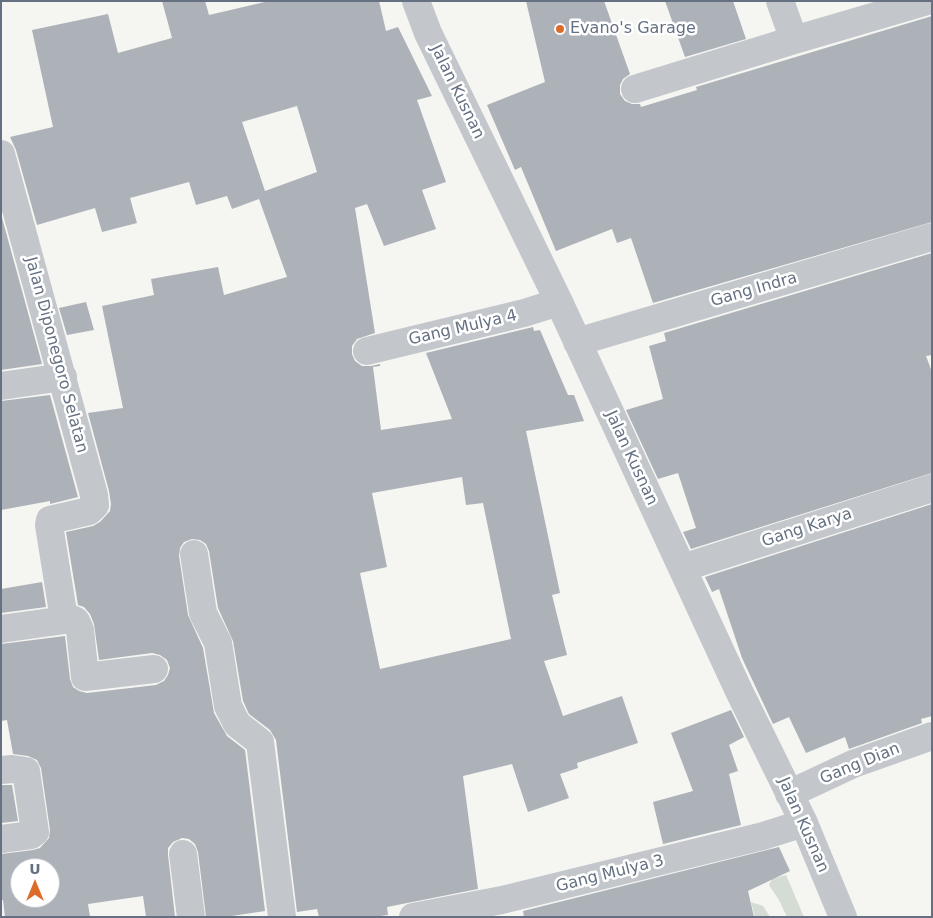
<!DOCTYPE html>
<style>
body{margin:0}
#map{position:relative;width:933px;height:918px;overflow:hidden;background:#f5f5f2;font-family:"DejaVu Sans",sans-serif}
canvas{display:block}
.frame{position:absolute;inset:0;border:2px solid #657182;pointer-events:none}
.north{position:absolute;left:10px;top:858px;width:50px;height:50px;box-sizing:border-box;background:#fff;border:1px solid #c1c6cd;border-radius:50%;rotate:0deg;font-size:14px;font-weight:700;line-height:20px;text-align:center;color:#657182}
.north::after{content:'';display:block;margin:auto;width:18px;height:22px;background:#dd6c2b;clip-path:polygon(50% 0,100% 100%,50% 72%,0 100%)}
</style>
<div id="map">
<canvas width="933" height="918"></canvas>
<div class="frame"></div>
<div class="north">U</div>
</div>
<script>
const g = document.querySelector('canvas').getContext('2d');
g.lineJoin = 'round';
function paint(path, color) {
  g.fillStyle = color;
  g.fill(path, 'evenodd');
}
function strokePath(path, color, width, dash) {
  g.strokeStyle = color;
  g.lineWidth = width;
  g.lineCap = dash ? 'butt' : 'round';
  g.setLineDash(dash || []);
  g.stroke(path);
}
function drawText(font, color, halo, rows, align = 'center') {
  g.font = font + ' "DejaVu Sans",sans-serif';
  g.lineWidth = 5;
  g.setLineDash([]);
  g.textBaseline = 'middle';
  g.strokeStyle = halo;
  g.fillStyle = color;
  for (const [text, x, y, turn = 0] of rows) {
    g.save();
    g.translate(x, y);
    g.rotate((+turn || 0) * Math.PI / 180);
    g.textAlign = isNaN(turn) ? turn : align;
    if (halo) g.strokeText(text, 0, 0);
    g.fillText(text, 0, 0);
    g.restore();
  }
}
const green = new Path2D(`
 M786,875L804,917H787L779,900L769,885L772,879Z
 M751,902L763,906L770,917H755Z`);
const building = new Path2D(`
 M162,1H205L209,15L269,1H379L386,31L398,27L432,96L417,100L446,182L422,190L436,229L384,246L367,204L355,208L375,333L357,339L352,346V354L355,361L362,366H371L380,364V366L373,367L381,430L452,419L426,353L533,327L534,331L540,330L568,395H574L584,421L526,431L560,593L552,595L567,655L544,661L563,716L622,696L638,743L577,763L578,768L560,774L569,798L528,812L512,764L463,776L478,889L387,907L388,915L373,917H319L317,909L297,912L276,740L270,730L249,714L243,701L233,641L218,608L209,551L206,544L200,540L192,539L184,542L180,548L179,556L188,615L203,648L214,713L227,736L245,750L265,911L225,917H206L198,852L195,844L189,839L182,838L173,842L168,848V855L175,917H146L143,896L88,904L90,917H5L3,900H1V854L33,850L40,848L49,838L50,830L41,768L37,760L28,756L13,754L7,720L1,721V644L65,636L70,679L73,687L79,691L87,693L156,685L164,681L168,675L170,668L167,660L160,655L152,653L99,660L94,624L90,614L84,607L78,605L66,532L93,526L100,522L110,511L111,504L109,491L88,413L123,408L102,306L154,295L151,279L218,267L224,295L287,277L259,199L232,209L227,196L196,205L189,182L130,198L137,223L102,232L95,208L37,225L16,150L10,137L53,127L32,30L108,14L118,53L172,38ZM297,106L317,172L265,191L242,122ZM462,477L466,505L483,503L511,639L380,669L360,573L387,567L372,493ZM20,868H50V898H20Z
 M526,1H604L630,74L623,79L620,85V94L625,101L632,104H640L641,107L697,90L696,87L932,16V222L653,303L631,238L617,243L612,229L556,251L521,167L515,170L487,105L545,82Z
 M665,1H733L746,39L685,57Z
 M1,214L42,364L1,370Z
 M932,253V355L926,356L932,372V473L691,549L683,532L696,528L678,473L658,479L626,410L663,399L649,346L666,341L664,333Z
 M86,302L94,330L67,335L59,308Z
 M50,395L78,497L50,504V501L1,510V401Z
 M932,504V716L921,719L922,723L849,749L845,737L806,753L789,717L773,724L742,658L719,589L712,592L705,577Z
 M42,582L46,607L1,613V589Z
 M731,710L744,737L729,745L738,771L729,774L741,825L663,844L653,802L693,791L671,733Z
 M1,785H12L18,821L1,823Z
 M779,847L790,871L748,891L754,917H524L523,911Z`);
const street = new Path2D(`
 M416,1L428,33L559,302L739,691L804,823L843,917
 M780,1L794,40
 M635,89L794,40L927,1
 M1,154L94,495L95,505L89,511L50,520L49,525L64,619
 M577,342L932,237
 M367,351L524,313L559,302
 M1,386L63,377
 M194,554L203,613L218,643L228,706L237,724L260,742L282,917
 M682,568L932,488
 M1,629L72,619L76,621L80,630L85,677L154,669
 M1,770L12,769L26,771L35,832L31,835L1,839
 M789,794L853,764L932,736
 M183,854L191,917
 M413,917L502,900L763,836L804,823`);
const markers = [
 [560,29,5,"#dd6c2b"]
];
const poiNames = [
 ["Evano's Garage",570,29]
];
const streetNames = [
 ["Jalan Kusnan",457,92,64],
 ["Gang Indra",754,290,-16],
 ["Gang Mulya 4",463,328,-13],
 ["Jalan Diponegoro Selatan",56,355,75],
 ["Jalan Kusnan",631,458,65],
 ["Gang Karya",807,528,-18],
 ["Gang Dian",860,764,-22],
 ["Jalan Kusnan",803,825,66],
 ["Gang Mulya 3",610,874,-14]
];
paint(green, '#d5dcd3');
paint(building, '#acb2b8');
strokePath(street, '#c3c6ca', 28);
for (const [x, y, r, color] of markers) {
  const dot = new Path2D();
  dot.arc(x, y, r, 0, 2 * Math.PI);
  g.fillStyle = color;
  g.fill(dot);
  strokePath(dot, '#fff', 2);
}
drawText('16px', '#657182', '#fff', poiNames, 'left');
drawText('16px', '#657182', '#fff', streetNames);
</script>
